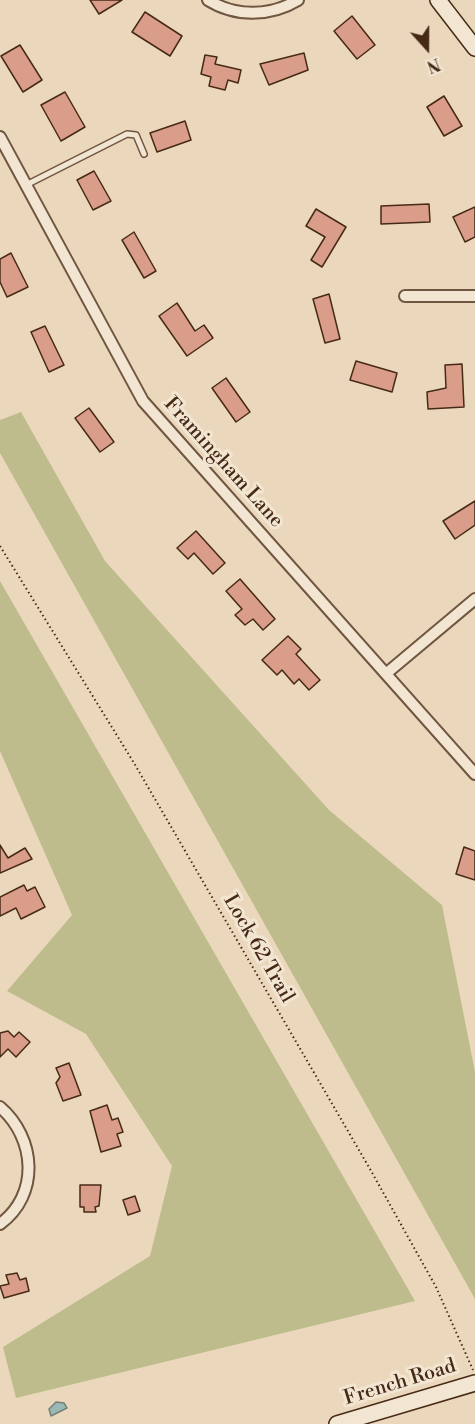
<!DOCTYPE html>
<style>
body{margin:0}
#map{position:relative;width:475px;height:1424px;overflow:hidden;background:#ebd8bc;font-family:"Libre Bodoni",serif}
canvas{display:block}
.north{position:absolute;left:397px;top:18px;width:60px;height:60px;-webkit-text-stroke:4px #f2e6d3;paint-order:stroke;rotate:159deg;font-size:16px;font-weight:700;line-height:24px;text-align:center;color:#472a16}
.north::after{content:'';display:block;margin:auto;width:21px;height:27px;background:#472a16;clip-path:polygon(50% 0,100% 100%,50% 72%,0 100%)}
</style>
<div id="map">
<canvas width="475" height="1424"></canvas>
<div class="north">N</div>
</div>
<script>
const g = document.querySelector('canvas').getContext('2d');
g.lineJoin = 'round';
function paint(path, color) {
  g.fillStyle = color;
  g.fill(path, 'evenodd');
}
function strokePath(path, color, width, dash) {
  g.strokeStyle = color;
  g.lineWidth = width;
  g.lineCap = dash ? 'butt' : 'round';
  g.setLineDash(dash || []);
  g.stroke(path);
}
function drawText(font, color, halo, rows, align = 'center') {
  g.font = font + ' "Libre Bodoni",serif';
  g.lineWidth = 6;
  g.setLineDash([]);
  g.textBaseline = 'middle';
  g.strokeStyle = halo;
  g.fillStyle = color;
  for (const [text, x, y, turn = 0] of rows) {
    g.save();
    g.translate(x, y);
    g.rotate((+turn || 0) * Math.PI / 180);
    g.textAlign = isNaN(turn) ? turn : align;
    if (halo) g.strokeText(text, 0, 0);
    g.fillText(text, 0, 0);
    g.restore();
  }
}
const green = new Path2D(`
 M21,412L105,561L329,810L442,905L475,1072V1299L0,453V420Z
 M0,581L415,1301L16,1398L3,1347L150,1256L172,1166L86,1034L7,991L72,915L0,751Z`);
const water = new Path2D(`
 M56,1402L64,1403L67,1408L51,1416L49,1409Z`);
const building = new Path2D(`
 M90,0H122L99,14Z
 M145,12L182,36L170,56L132,32Z
 M352,16L375,45L357,59L334,31Z
 M20,45L42,80L23,92L1,56Z
 M304,53L308,70L269,85L260,64Z
 M205,55L217,57L215,64L241,70L238,83L228,80L225,90L209,86L211,77L201,74Z
 M65,92L85,127L61,141L41,105Z
 M444,96L462,126L444,136L427,107Z
 M185,121L191,140L157,152L150,133Z
 M94,171L111,201L93,210L77,180Z
 M429,204L430,222L381,224V206Z
 M475,207V237L465,242L453,217Z
 M316,209L346,227L322,267L311,260L325,237L306,226Z
 M134,232L156,271L144,278L122,240Z
 M11,253L28,287L7,297L0,282V259Z
 M329,294L340,339L325,343L313,299Z
 M177,303L195,331L204,325L213,338L187,356L159,316Z
 M45,326L64,365L49,372L31,332Z
 M356,361L397,373L392,392L350,380Z
 M462,364L464,407L428,409L427,392L446,388L445,365Z
 M226,378L250,412L236,422L212,388Z
 M89,408L114,442L100,452L75,418Z
 M475,501V525L455,539L443,521Z
 M196,531L225,563L213,574L194,553L188,559L177,548Z
 M240,579L275,619L263,630L253,619L245,625L235,615L242,609L226,591Z
 M288,636L301,649L296,654L320,680L309,690L299,679L294,684L282,670L277,675L262,660Z
 M0,845L8,858L25,848L32,859L0,873Z
 M464,847L475,851V880L456,874Z
 M24,885L27,891L35,887L45,907L21,919L16,908L0,916V897Z
 M8,1031L14,1037L19,1032L30,1042L16,1057L8,1049L0,1057V1033Z
 M69,1063L81,1095L63,1101L56,1083L60,1077L56,1068Z
 M107,1105L112,1120L118,1118L123,1132L117,1134L121,1146L101,1152L90,1111Z
 M80,1185H101L99,1206L95,1207L96,1212H84V1207H80Z
 M135,1196L140,1211L128,1215L123,1200Z
 M17,1273L20,1280L26,1278L29,1291L4,1298L0,1286L9,1284L6,1275Z`);
const path = new Path2D(`
 M0,546L134,763L370,1169L436,1287L473,1370`);
const lane = new Path2D(`
 M26,185L127,134L136,135L144,154`);
const street = new Path2D(`
 M208,0C235,17 270,17 298,0
 M0,137L143,401L475,774
 M405,296H475
 M388,672L475,599
 M0,1107C36,1138 40,1195 0,1224`);
const secondary = new Path2D(`
 M438,0L475,48
 M337,1424L475,1383`);
const streetNames = [
 ["Framingham Lane",223,463,48],
 ["Lock 62 Trail",258,949,60],
 ["French Road",400,1383,-17]
];
paint(green, '#bebc8c');
paint(water, '#99b9b6');
strokePath(water, '#788076', 1.5);
paint(building, '#da9d89');
strokePath(building, '#472a16', 1.5);
strokePath(lane, '#705640', 8);
strokePath(street, '#705640', 14);
strokePath(secondary, '#472a16', 18);
strokePath(path, '#472a16', 2, [1.5, 3]);
strokePath(lane, '#f2e6d3', 5);
strokePath(street, '#f2e6d3', 10);
strokePath(secondary, '#f2e6d3', 15);
drawText('20px', '#472a16', '#f2e6d3', streetNames);
</script>
